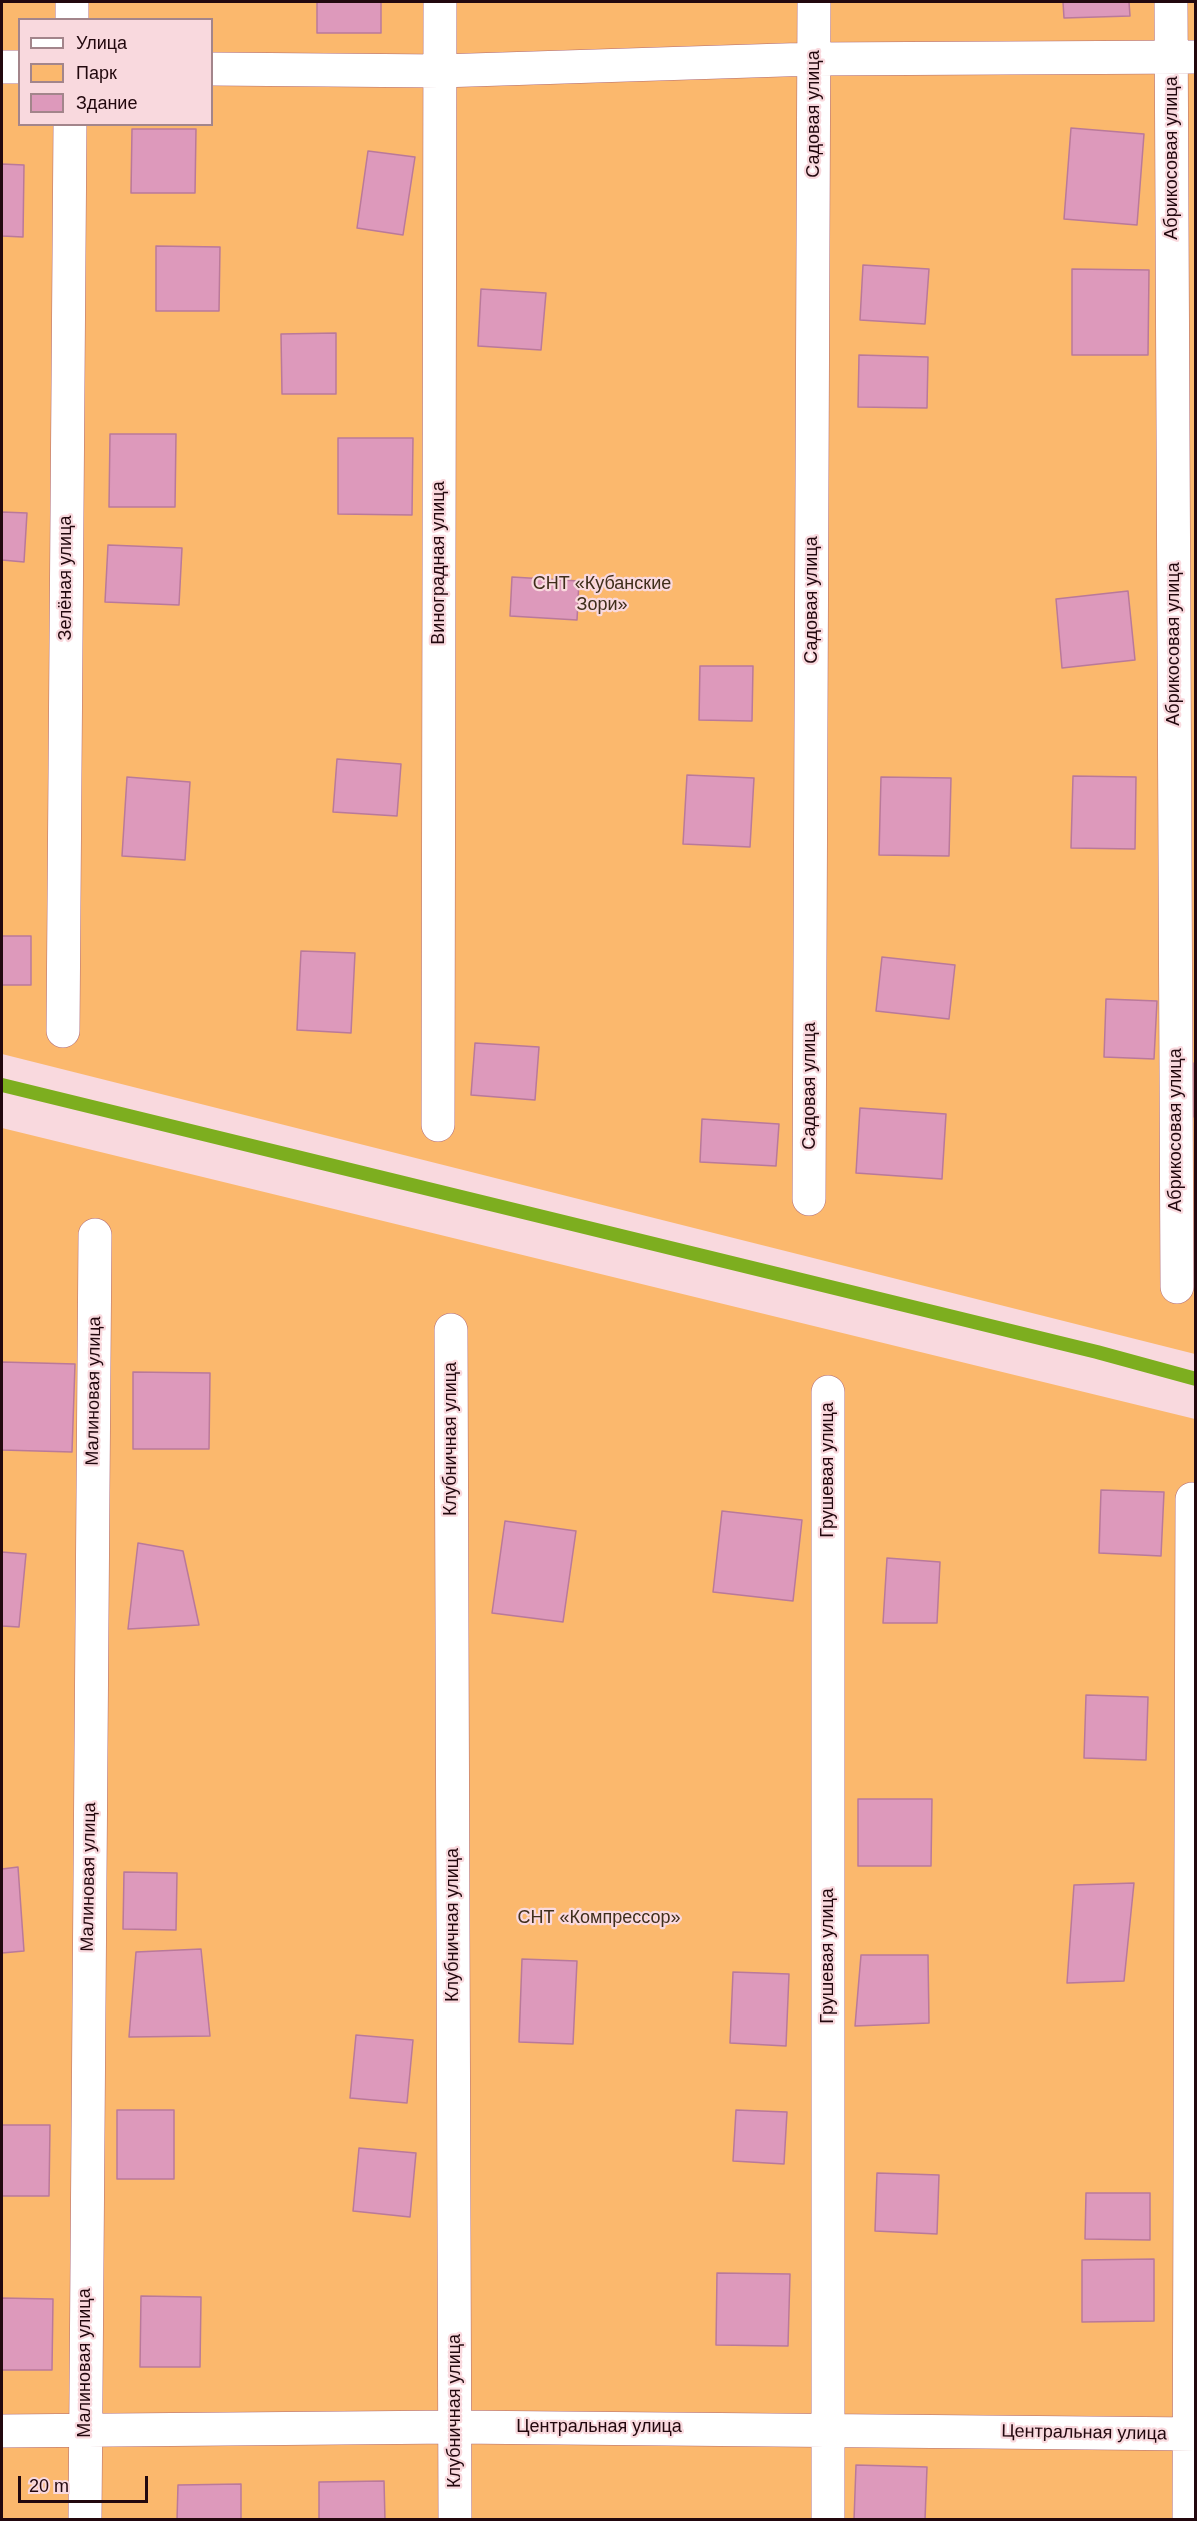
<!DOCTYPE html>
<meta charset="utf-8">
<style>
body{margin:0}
#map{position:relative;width:1197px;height:2521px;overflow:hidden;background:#f9d9de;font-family:Arial,sans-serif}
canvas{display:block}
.frame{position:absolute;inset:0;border:3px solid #22080e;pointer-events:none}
.legend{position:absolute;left:18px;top:18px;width:195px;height:108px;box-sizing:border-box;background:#f9d9de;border:2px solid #a3858b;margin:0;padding:8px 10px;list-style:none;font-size:18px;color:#22080e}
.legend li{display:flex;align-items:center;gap:12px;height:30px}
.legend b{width:30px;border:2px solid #a3858b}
.scale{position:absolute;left:18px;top:2476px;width:130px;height:27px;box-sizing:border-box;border:3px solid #22080e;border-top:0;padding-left:8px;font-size:18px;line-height:21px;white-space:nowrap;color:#22080e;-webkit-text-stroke:4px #f9d9de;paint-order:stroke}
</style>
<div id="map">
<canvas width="1197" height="2521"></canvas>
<div class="frame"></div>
<ul class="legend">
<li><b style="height:8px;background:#fff"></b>Улица</li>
<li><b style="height:16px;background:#fbb86d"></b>Парк</li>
<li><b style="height:16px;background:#d9b"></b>Здание</li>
</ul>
<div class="scale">20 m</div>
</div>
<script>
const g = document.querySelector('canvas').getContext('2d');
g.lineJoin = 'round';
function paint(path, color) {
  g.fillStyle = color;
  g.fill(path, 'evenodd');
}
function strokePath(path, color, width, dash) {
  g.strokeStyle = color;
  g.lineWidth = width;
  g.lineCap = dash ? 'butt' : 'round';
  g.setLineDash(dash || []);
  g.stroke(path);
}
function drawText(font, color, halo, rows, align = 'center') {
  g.font = font + ' Arial,sans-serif';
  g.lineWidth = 4.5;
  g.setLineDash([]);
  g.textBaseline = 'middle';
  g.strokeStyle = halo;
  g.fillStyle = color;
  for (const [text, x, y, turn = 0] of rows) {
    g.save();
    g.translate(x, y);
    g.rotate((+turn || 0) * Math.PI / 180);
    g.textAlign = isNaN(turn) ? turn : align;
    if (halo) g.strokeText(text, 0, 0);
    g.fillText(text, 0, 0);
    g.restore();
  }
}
const green = new Path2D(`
 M2,2H1195V1354L2,1054ZM20,20H212V124H20Z
 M2,1128L1195,1419V2519H2Z`);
const stream = new Path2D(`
 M2,1085L1097,1352L1196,1379`);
const building = new Path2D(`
 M317,2H381V33H317Z
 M1063,2H1129L1130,16L1064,18Z
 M1071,128L1144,134L1137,225L1064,219Z
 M132,129H196L195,193H131Z
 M368,151L415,157L403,235L357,228Z
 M2,164L24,165L23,237L2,236Z
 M156,246L220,247L219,311H156Z
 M863,265L929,269L925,324L860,320Z
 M1072,269L1149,270L1148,355H1072Z
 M481,289L546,293L541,350L478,346Z
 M336,333V394H282L281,334Z
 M859,355L928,357L927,408L858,407Z
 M110,434H176L175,507H109Z
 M338,438H413L412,515L338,514Z
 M2,512L27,513L24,562L2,560Z
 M108,545L182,548L179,605L105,602Z
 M512,577L579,581L577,620L510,616Z
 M1128,591L1135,660L1062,668L1056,599Z
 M700,666H753L752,721L699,720Z
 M337,759L401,764L397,816L333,812Z
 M687,775L754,778L750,847L683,844Z
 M1073,776L1136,777L1135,849L1071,848Z
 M127,777L190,782L185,860L122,856Z
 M881,777L951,778L949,856L879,855Z
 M2,936H31V985H2Z
 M301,951L355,953L351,1033L297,1030Z
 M882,957L955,965L949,1019L876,1011Z
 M1106,999L1157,1001L1154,1059L1104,1057Z
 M475,1043L539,1047L535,1100L471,1095Z
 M1194,1063H1196V1117H1194Z
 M860,1108L946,1114L942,1179L856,1173Z
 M702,1119L779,1124L776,1166L700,1162Z
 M2,1362L75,1364L72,1452L2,1450Z
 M133,1372L210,1373L209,1449H133Z
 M1101,1490L1164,1492L1161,1556L1099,1553Z
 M722,1511L802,1520L793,1601L713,1592Z
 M505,1521L576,1531L563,1622L492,1613Z
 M138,1543L183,1551L199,1625L128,1629Z
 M2,1552L26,1554L19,1627L2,1626Z
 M887,1558L940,1562L937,1623H883Z
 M1086,1695L1148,1697L1146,1760L1084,1758Z
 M858,1799H932L931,1866H858Z
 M18,1867L24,1951L2,1953V1869Z
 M124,1872L177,1873L176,1930L123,1929Z
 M1134,1883L1124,1981L1067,1983L1074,1885Z
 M201,1949L210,2036L129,2037L136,1952Z
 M861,1955H928L929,2023L855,2026Z
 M522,1959L577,1961L573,2044L519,2042Z
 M733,1972L789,1974L786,2046L730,2043Z
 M356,2035L413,2040L407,2103L350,2098Z
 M117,2110H174V2179H117Z
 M736,2110L787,2112L784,2164L733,2161Z
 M2,2125H50L49,2196H2Z
 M359,2148L416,2153L410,2217L353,2211Z
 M877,2173L939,2175L937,2234L875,2231Z
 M1086,2193H1150V2240L1085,2239Z
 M1154,2259V2321L1082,2322V2260Z
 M717,2273L790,2274L788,2346L716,2345Z
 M141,2296L201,2297L200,2367H140Z
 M2,2298L53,2299L52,2370H2Z
 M856,2465L927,2467L925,2520H854Z
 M384,2481L385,2520H319V2482Z
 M241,2484V2520H177L178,2485Z`);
const minor = new Path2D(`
 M1171,2L1177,1287
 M72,20V2
 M2,67H20
 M212,69L440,71L814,59L1196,57
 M63,1031L70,124
 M438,1125L440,2
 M809,1199L814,2
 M451,1330L455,2520
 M2,2431L455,2427L1196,2434
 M85,2520L95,1235
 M828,2520V1392
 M1189,2520L1192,1499`);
const streetNames = [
 ["Садовая улица",814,114,-90],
 ["Абрикосовая улица",1172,158,-90],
 ["Виноградная улица",439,563,-90],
 ["Зелёная улица",66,578,-90],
 ["Садовая улица",812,600,-90],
 ["Абрикосовая улица",1174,644,-90],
 ["Садовая улица",810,1086,-90],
 ["Абрикосовая улица",1176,1130,-90],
 ["Малиновая улица",94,1391,-89],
 ["Клубничная улица",451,1439,-90],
 ["Грушевая улица",828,1470,-90],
 ["Малиновая улица",89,1877,-89],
 ["Клубничная улица",453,1925,-90],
 ["Грушевая улица",828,1956,-90],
 ["Малиновая улица",85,2363,-90],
 ["Клубничная улица",455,2411,-90],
 ["Центральная улица",599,2427],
 ["Центральная улица",1084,2433,1]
];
const parkNames = [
 ["СНТ «Кубанские",602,584],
 ["Зори»",602,605],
 ["СНТ «Компрессор»",599,1918]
];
paint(green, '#fbb86d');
strokePath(stream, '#7dae1f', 14);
paint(building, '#d9b');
strokePath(building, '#ba799a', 1.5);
strokePath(minor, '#af6976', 34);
strokePath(minor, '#fff', 33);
drawText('18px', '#22080e', '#f9d9de', streetNames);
drawText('18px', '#3f2e1b', '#f9d9de', parkNames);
</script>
